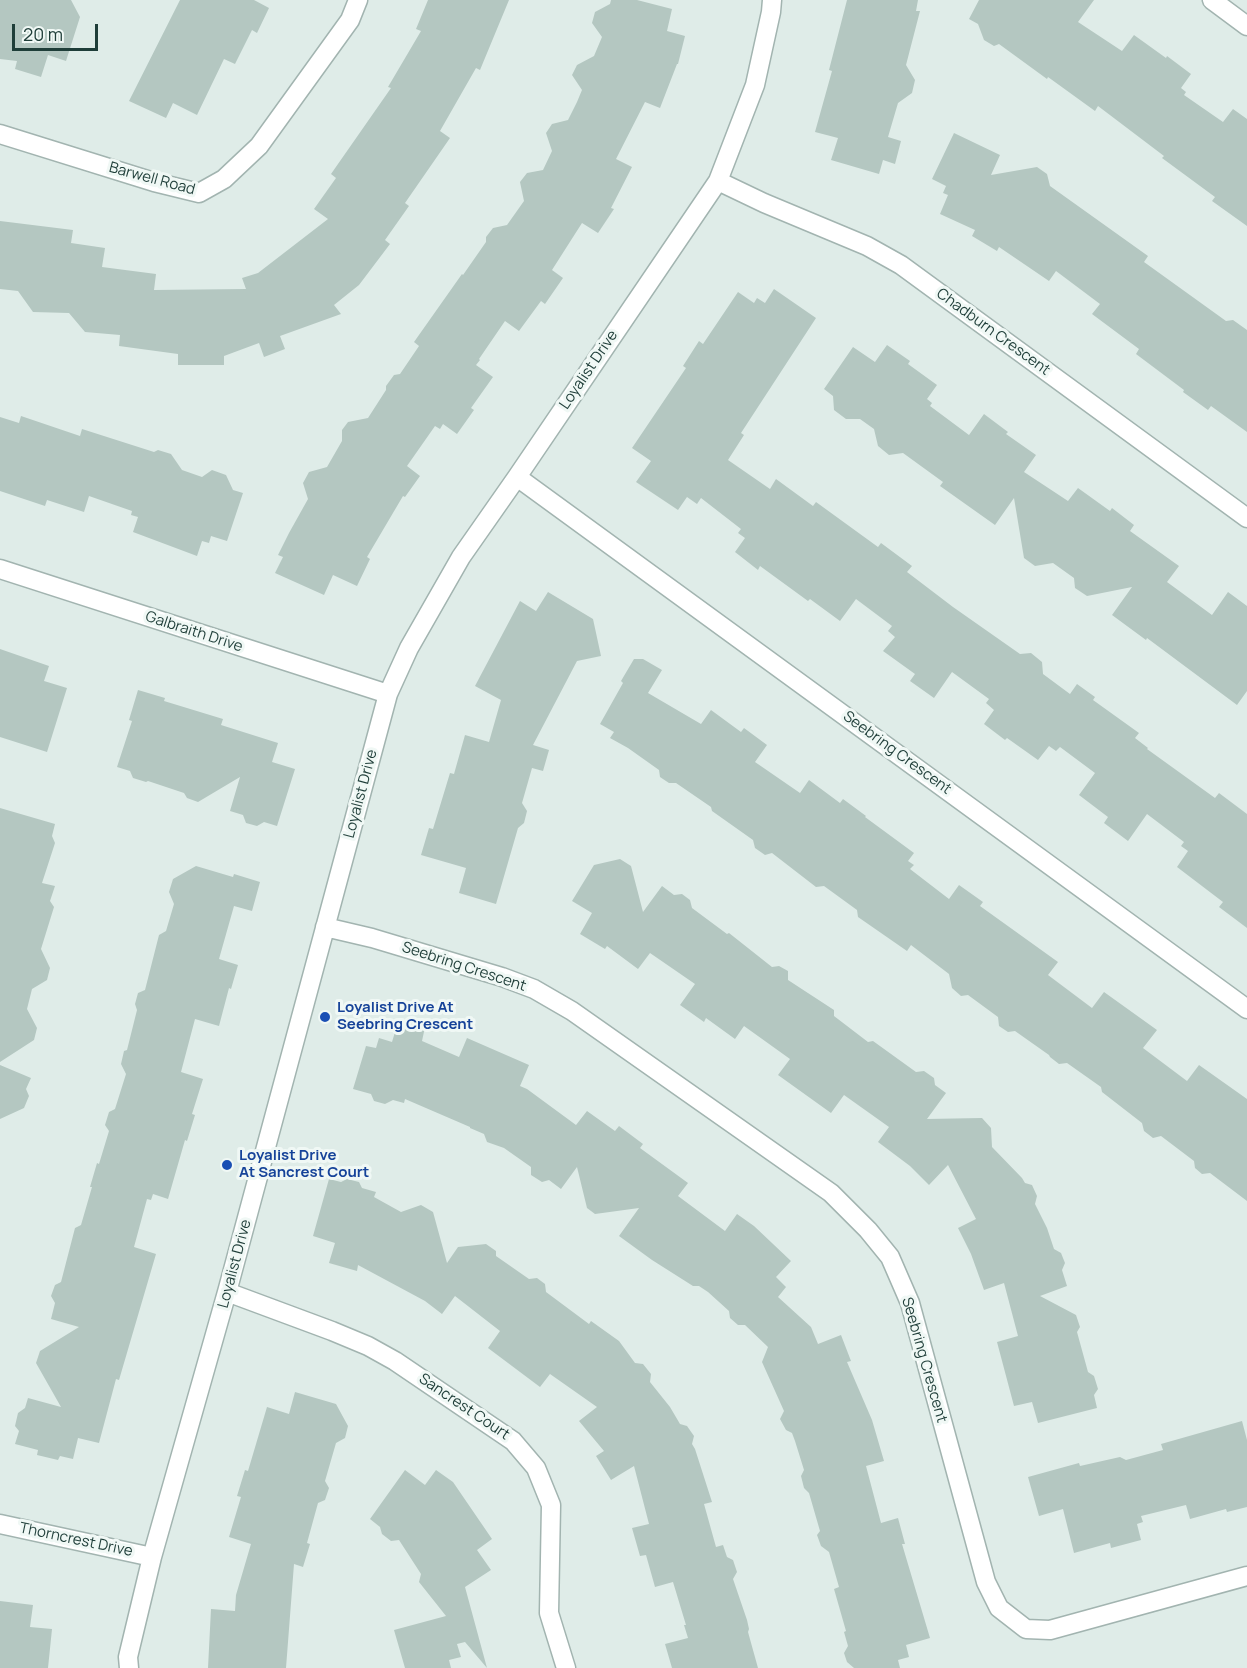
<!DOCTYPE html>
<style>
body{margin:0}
#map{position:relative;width:1247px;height:1668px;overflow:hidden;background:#dfece8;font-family:Manrope,sans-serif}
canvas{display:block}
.scale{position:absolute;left:12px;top:24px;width:86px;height:27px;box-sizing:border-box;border:3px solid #1f3e39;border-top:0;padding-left:8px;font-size:18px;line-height:21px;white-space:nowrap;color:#1f3e39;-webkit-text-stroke:4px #f0f8f5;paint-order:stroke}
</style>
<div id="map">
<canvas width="1247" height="1668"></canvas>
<div class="scale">20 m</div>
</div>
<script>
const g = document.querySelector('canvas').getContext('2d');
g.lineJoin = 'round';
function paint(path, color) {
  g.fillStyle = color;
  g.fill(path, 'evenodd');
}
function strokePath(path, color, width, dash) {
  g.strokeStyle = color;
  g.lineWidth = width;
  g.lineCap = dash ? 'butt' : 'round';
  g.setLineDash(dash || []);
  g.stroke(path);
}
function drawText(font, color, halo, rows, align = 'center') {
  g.font = font + ' Manrope,sans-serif';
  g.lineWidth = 6;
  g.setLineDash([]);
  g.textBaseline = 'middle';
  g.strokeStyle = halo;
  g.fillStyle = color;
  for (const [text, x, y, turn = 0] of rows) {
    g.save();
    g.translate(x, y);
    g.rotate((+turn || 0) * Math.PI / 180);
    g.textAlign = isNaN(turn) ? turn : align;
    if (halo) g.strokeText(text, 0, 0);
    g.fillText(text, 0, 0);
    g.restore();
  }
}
const building = new Path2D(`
 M0,0H71L80,17L66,61L48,55L41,77L15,69L17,61L0,59Z
 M180,0H254L269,8L257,33L252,30L235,64L224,59L197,115L173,103L166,118L129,101Z
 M428,0H509L480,70L476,68L440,131L450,138L405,203L409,206L385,240L390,244L359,285L334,305L341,314L280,336L285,349L264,357L259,343L224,356V365H178V354L119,346L120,335L85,332L69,313L33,312L18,291L0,289V221L73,230L71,243L105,248L102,267L156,274L154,290L246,289L242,278L258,273L328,219L314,209L336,178L331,174L391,88L388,87L421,31L416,29Z
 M611,0H637L672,9L667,31L685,36L678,64H677L660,108L645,102L616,159L632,167L611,208L614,209L598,233L582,223L552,270L563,278L545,304L541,301L519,331L505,321L479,359L480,360L476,365L493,377L471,408L474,410L457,434L443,424L440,429L435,426L407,466L420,476L405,497L403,496L367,557L370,559L357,586L333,575L324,595L275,573L283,557L278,555L289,533L308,499L303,483L309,472L327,467L342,441V430L348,422L368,418L386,390V386L394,375L400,374L419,346L414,342L462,274L463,275L486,242V237L493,228L507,225L524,201L520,182L527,173L543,170L552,151L546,133L552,124L568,120L577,102L582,90L572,75L577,65L594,56L602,37L592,23L595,12L610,4Z
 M847,0H918L916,11H920L906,65L915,80L912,93L898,103L888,137L901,141L895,164L883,160L879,174L831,160L838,138L815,132L832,71L829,70Z
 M979,0H1094L1078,22L1122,51L1134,35L1166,58L1167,56L1191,74L1181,88L1186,92L1184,95L1223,122L1233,109L1247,119V226L1212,201L1215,197L1162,158L1164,156L1098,106L1095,111L1048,77L1047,79L999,44L994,46L984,40L978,24L969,19Z
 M954,133L1000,155L991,175L1037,167L1047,174L1050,186L1148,256L1144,262L1226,321L1233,320L1247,330V432L1211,406L1208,410L1183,392L1184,390L1136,354L1139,349L1092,314L1100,304L1056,271L1049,281L999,247L997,251L972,236L975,230L940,214L948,195L943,193L946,186L932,179Z
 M774,289L816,318L741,433L744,435L728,460L770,489L776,479L813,506L816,502L878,547L881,543L912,566L907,572L953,607L1020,654L1031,653L1042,662L1043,674L1070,694L1077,684L1095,697L1093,700L1139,733L1135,738L1148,748L1147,749L1215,798L1219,793L1247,814V928L1219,907L1223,902L1177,867L1188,851L1181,846L1184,842L1147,814L1128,841L1104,823L1108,817L1079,795L1095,773L1060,747L1056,751L1049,746L1038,760L1007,738L1005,740L984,724L994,710L986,703L989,699L952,672L934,698L910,681L915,674L883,651L895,637L888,631L892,626L856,599L840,621L810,599L808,601L760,566L758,570L735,552L745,538L738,533L741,529L701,498L697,504L687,497L678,510L636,482L651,461L632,448L686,368L683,366L699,341L703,344L738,292L754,303L757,298L765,303Z
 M887,345L910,361L908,364L937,385L927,399L932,403L930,406L969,435L984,414L1008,432L1006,434L1036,455L1024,472L1068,501L1078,488L1110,511L1112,508L1134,525L1130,531L1179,566L1167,582L1212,615L1228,592L1247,606V691L1237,705L1147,638L1146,640L1112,615L1132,587L1087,596L1075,588L1074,578L1053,563L1035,566L1024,558L1014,498L995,525L940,486L943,482L903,453L889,455L878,446L874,429L860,419H846L834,410L833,396L824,389L853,347L875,362Z
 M21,416L80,436L82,429L154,452L158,450L171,454L182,470L202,477L212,470L226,475L233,490L243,493L227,541L211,536L209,543L202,541L197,556L133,532L138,517L131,515L132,511L89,496L84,512L47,500L45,506L0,491V417L19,423Z
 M548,592L593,619L601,656L577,661L533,745L549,750L543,771L532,768L522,803L527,811L524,823L518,828L496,904L459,893L466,868L421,855L429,828L433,829L450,773L454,774L465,735L489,742L501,700L475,686L520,601L536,611Z
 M0,649L49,666L44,681L67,688L47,752L0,737Z
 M634,659H643L662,670L648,693L701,724L711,710L741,732L744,728L767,745L755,762L800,793L809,780L840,803L843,799L866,816L865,817L914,853L908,861L914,865L910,869L949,899L959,885L983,902L980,906L1058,962L1048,975L1092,1008L1104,992L1157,1030L1143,1048L1187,1081L1199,1065L1247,1099V1201L1210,1173L1202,1174L1195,1168L1194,1161L1161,1136L1153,1138L1144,1131L1142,1123L1102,1092L1101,1087L1067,1063L1059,1064L1050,1057L1049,1055L1015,1031L1008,1032L999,1026L998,1017L968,995L961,996L952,988L949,974L911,945L907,951L858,917L857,910L824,886L816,887L772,853L765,855L755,848L753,840L712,811L711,807L676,783H669L660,777L659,770L628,748L610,738L614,732L600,724L623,683L621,681Z
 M138,690L165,698L164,701L223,719L221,725L278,743L272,762L295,769L277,826L264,822L257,826L246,823L243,815L230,811L240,777L198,802L187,798L184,793L148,781L146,782L133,778L130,771L117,767L132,721L129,720Z
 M0,808L55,824L52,836L55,843L42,883L55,886L50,901L54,907L41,949L50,968L47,980L32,989L27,1009L37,1028L34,1040L0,1062Z
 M620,859L631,866L643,912L662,886L674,895L682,894L690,900L692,908L727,934L729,933L772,967L779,966L788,971V980L834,1010V1016L868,1042L873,1041L916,1072L924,1071L934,1078L935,1085L946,1093L927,1119L982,1118L991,1128L992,1147L1022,1178L1025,1183L1032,1185L1037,1196L1035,1204L1047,1228L1054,1249L1061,1253L1065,1263L1062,1270L1067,1286L1040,1296L1076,1315L1080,1327L1077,1332L1088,1372L1094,1376L1098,1389L1094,1395L1097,1408L1038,1423L1032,1402L1014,1406L997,1342L1018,1336L1004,1283L984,1290L971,1254L958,1228L976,1219L948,1165L929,1185L910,1166L878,1142L889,1127L844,1095L831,1113L778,1075L790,1059L744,1026L735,1039L706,1018L704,1022L680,1005L695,984L650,953L638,969L607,946L605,949L580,934L592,913L572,901L594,865Z
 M196,866L233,877L234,874L260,882L252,911L234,906L219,959L238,965L231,989L229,988L219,1026L195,1019L181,1072L203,1079L192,1114L195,1115L187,1141L185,1140L168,1199L153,1194L151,1200L147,1199L134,1247L156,1254L119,1380L116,1379L99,1443L78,1438L73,1459L60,1456L58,1460L37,1455L38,1450L15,1444L19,1431L15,1426L18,1413L25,1408L28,1398L61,1407L36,1363L40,1351L79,1327L51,1319L55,1303L51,1296L55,1285L61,1282L75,1228L81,1225L92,1187H90L97,1163L99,1164L109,1131L105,1125L109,1112L115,1109L126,1074L121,1064L124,1051L127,1050L137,1010L135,1004L138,993L145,990L159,935L166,931L174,904L169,892L173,879Z
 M399,1019L425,1027L422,1041L459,1057L467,1038L529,1065L520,1086L527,1089L576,1125L587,1111L615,1131L619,1126L643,1144L640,1148L688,1183L678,1196L725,1231L737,1214L754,1226L791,1261L776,1277L786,1287L778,1297L811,1327L818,1344L841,1335L851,1361L847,1362L872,1420L884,1461L866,1466L881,1523L898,1518L905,1544H902L930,1638L906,1645L909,1657L898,1660L900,1668H854L847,1662L844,1653L848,1646L844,1632L846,1631L834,1589L839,1587L829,1552L821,1546L817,1535L820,1531L809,1493L804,1488L801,1476L804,1470L795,1441L792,1433L786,1430L780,1419L784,1411L762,1362L768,1347L745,1325H738L730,1318L729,1311L708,1292L699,1286H693L652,1260L619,1236L639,1208L595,1214L587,1208L577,1167L561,1189L549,1180L542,1182L531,1175V1167L504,1148L487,1142L484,1134L470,1128V1127L405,1099L404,1103L393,1100L385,1104L374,1101L371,1094L353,1089L366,1046L376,1048L379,1038L392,1042Z
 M0,1065L31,1078L26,1089L29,1096L24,1108L0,1119Z
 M329,1179L341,1182L347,1179L359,1182L362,1188L376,1192L374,1197L401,1212L421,1205L433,1212L447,1263L458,1247L486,1244L496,1251V1256L529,1279L537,1278L545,1284L546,1292L589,1324L591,1321L619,1341L635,1363L643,1364L651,1374L650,1382L670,1407L680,1424L687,1426L694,1436L692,1444L695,1449L712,1502L704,1504L716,1547L723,1545L727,1557L733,1560L737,1572L733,1579L747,1620L749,1629L748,1632L758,1668H672L665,1644L688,1638L684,1625H686L673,1582L655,1587L646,1555L640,1556L632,1528L649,1524L634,1466L611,1480L596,1456L604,1451L579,1421L597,1407L550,1374L540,1387L488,1348L500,1331L455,1296L442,1314L425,1301L358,1265L357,1271L329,1263L335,1243L313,1236Z
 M295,1392L336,1404L348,1426L345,1438L336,1443L325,1481L329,1488L325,1500L318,1503L307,1543L310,1544L303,1567L294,1564L286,1668H208L211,1609L235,1611L236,1595L251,1544L229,1537L241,1497L237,1496L245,1470L248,1471L267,1407L289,1414Z
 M1242,1421L1247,1440V1507L1227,1512L1226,1509L1190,1519L1186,1505L1141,1516L1143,1522L1137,1524L1141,1540L1111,1548L1110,1543L1074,1553L1063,1509L1039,1516L1028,1477L1079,1463L1080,1466L1120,1457L1126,1460L1163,1450L1161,1444Z
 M405,1470L425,1485L436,1470L453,1482L492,1539L477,1550L491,1570L465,1587L487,1668L465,1642L457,1644L461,1657L449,1660L451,1668H405L394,1630L446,1616L419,1582L421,1574L399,1540L391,1541L382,1534L380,1527L370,1519Z
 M0,1601L33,1605L30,1627L52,1629L48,1668H0Z`);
const minor = new Path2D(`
 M1212,0L1247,26
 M0,134L154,182L199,193L224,179L259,146L350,20L358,0
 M718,181L764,203L867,246L901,265L1247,518
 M517,477L1247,1009
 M0,569L388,694
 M325,927L372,938L502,977L534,989L572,1011L831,1193L868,1230L890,1257L910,1303L986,1582L999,1608L1026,1629L1050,1630L1247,1576
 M227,1292L332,1331L368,1346L395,1361L513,1441L536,1468L551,1505L549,1613L566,1668
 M0,1524L152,1557
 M129,1668L128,1657L152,1557L227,1292L388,694L409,648L461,557L517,477L718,181L755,85L771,12L772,0`);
const markers = [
 [325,1017,6,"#1a4fb4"],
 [227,1165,6,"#1a4fb4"]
];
const streetNames = [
 ["Barwell Road",152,179,15],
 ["Chadburn Crescent",993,332,36],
 ["Loyalist Drive",589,370,-56],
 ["Galbraith Drive",194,632,18],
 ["Seebring Crescent",897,753,36],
 ["Loyalist Drive",361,794,-75],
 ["Seebring Crescent",464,967,18],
 ["Loyalist Drive",235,1264,-75],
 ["Seebring Crescent",924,1360,74],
 ["Sancrest Court",464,1407,34],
 ["Thorncrest Drive",76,1540,12]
];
const transitNames = [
 ["Loyalist Drive At",337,1008],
 ["Seebring Crescent",337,1025],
 ["Loyalist Drive",239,1156],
 ["At Sancrest Court",239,1173]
];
paint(building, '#b4c7c1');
strokePath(minor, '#a2b4b0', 21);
strokePath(minor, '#fff', 18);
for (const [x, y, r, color] of markers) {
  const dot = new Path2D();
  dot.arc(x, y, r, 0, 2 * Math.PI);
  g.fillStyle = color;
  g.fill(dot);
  strokePath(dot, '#f0f8f5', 2);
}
drawText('15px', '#1f3e39', '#f0f8f5', streetNames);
drawText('bold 15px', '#164399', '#f0f8f5', transitNames, 'left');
</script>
